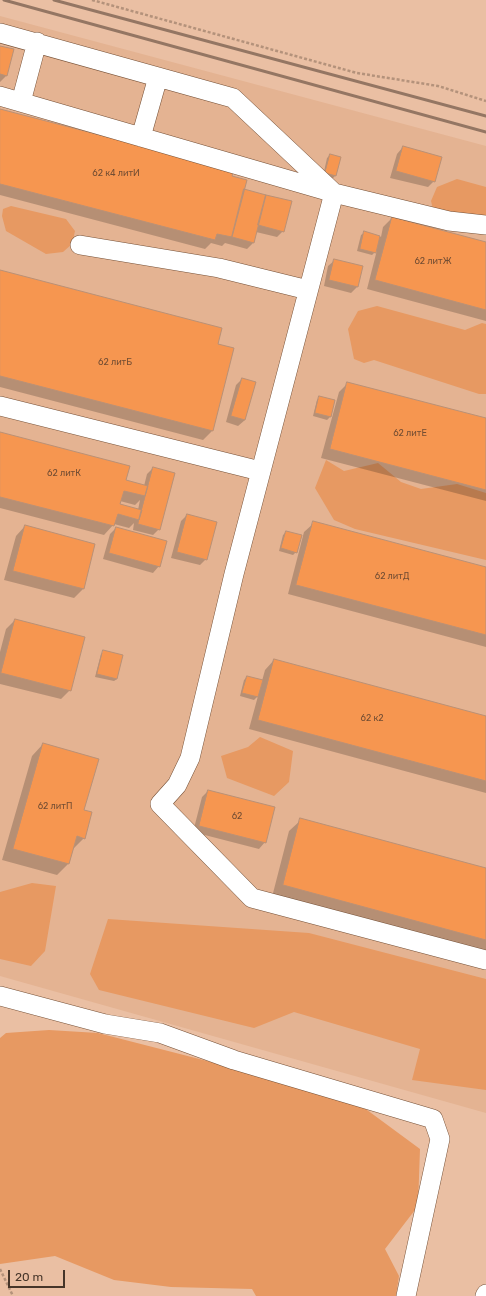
<!DOCTYPE html>
<meta charset="utf-8">
<style>
body{margin:0}
#map{position:relative;width:486px;height:1296px;overflow:hidden;background:#eabfa3;font-family:Rubik,sans-serif}
canvas{display:block}
.scale{position:absolute;left:8px;top:1270px;width:57px;height:18px;box-sizing:border-box;border:2px solid #463529;border-top:0;padding-left:5px;font-size:12px;line-height:14px;white-space:nowrap;color:#463529;-webkit-text-stroke:3px #eabfa3;paint-order:stroke}
</style>
<div id="map">
<canvas width="486" height="1296"></canvas>
<div class="scale">20 m</div>
</div>
<script>
const g = document.querySelector('canvas').getContext('2d');
g.lineJoin = 'round';
function paint(path, color) {
  g.fillStyle = color;
  g.fill(path, 'evenodd');
}
function strokePath(path, color, width, dash) {
  g.strokeStyle = color;
  g.lineWidth = width;
  g.lineCap = dash ? 'butt' : 'round';
  g.setLineDash(dash || []);
  g.stroke(path);
}
function drawText(font, color, halo, rows, align = 'center') {
  g.font = font + ' Rubik,sans-serif';
  g.lineWidth = 3.5;
  g.setLineDash([]);
  g.textBaseline = 'middle';
  g.strokeStyle = halo;
  g.fillStyle = color;
  for (const [text, x, y, turn = 0] of rows) {
    g.save();
    g.translate(x, y);
    g.rotate((+turn || 0) * Math.PI / 180);
    g.textAlign = isNaN(turn) ? turn : align;
    if (halo) g.strokeText(text, 0, 0);
    g.fillText(text, 0, 0);
    g.restore();
  }
}
const built = new Path2D(`
 M0,16L486,146V1113L0,976Z`);
const green = new Path2D(`
 M457,179L486,187V225L433,209L431,201L437,187Z
 M11,206L66,219L75,231L72,244L63,252L46,254L6,231L2,216L3,209Z
 M377,306L465,330L482,323L486,324V394H479L374,360L364,363L354,359L348,329L358,311Z
 M326,460L344,471L378,463L401,482L421,489L457,484L486,493V560L355,529L334,520L315,488Z
 M260,737L293,751L289,782L274,796L227,778L221,756L248,747Z
 M32,883L56,886L45,951L31,966L0,959V892Z
 M108,919L309,933L486,979V1090L412,1080L420,1049L294,1012L254,1028L99,990L90,974Z
 M49,1030L98,1033L211,1062L363,1107L420,1149L418,1206L385,1249L399,1276L396,1296H256L252,1289L171,1287L114,1280L55,1256L0,1264V1038L6,1033Z`);
const shadow = new Path2D(`
 M0,47L6,76L0,82Z
 M0,110L231,177L283,231L277,237L256,232L253,243L247,249L225,243L222,246L211,243L205,249L0,195Z
 M403,147L434,181L428,187L390,178L397,154Z
 M330,155L340,157L335,176L332,179L323,176L327,158Z
 M392,218L486,243V321L367,289L377,250L372,255L357,251L361,235L364,233L381,237L383,227Z
 M335,260L357,287L351,293L324,286L328,266Z
 M0,271L233,349L212,431L203,440L0,387Z
 M242,379L245,420L238,426L226,422L236,385Z
 M348,383L486,419V501L321,458L339,392Z
 M320,397L334,401L330,417L327,420L313,416L317,400Z
 M0,433L125,481L144,486L147,474L153,468L159,529L153,535L133,530L134,523L129,528L114,524L104,535L0,508ZM140,500L138,510L119,505L120,501L135,505Z
 M187,515L206,559L200,565L171,558L181,521Z
 M314,523L486,568V647L288,594L304,532Z
 M25,526L94,545L83,589L74,598L4,580L16,536Z
 M116,528L159,566L153,573L103,559L110,534Z
 M286,532L296,552L293,555L279,551L283,535Z
 M15,620L70,690L61,699L0,684V652L6,629Z
 M104,652L117,679L114,681L95,677L101,654Z
 M274,660L486,717V793L249,729L258,696L254,700L240,696L244,680L247,677L262,681L265,670Z
 M43,744L83,810L84,838L72,850L68,864L57,875L2,860L32,756Z
 M208,791L265,842L259,849L193,832L202,797Z
 M301,820L486,869V954L272,897L289,831Z`);
const building = new Path2D(`
 M0,46L14,49L7,76L0,74Z
 M0,109L234,170L232,176L247,180L232,237L217,234L215,240L0,184Z
 M403,146L442,157L435,182L396,171Z
 M330,154L341,157L336,176L325,173Z
 M244,189L266,195L254,243L232,237Z
 M266,195L292,201L284,232L258,225Z
 M392,217L486,242V310L375,280Z
 M364,231L380,236L376,253L360,249Z
 M334,259L363,266L358,287L329,280Z
 M0,270L222,328L218,344L234,348L213,431L0,376Z
 M242,378L256,382L245,420L231,416Z
 M347,382L486,418V490L330,449Z
 M319,396L335,400L331,417L315,413Z
 M0,432L130,466L126,480L148,486L145,496L124,491L120,504L142,510L139,520L118,514L114,526L0,497Z
 M153,467L175,473L160,530L138,524Z
 M187,514L217,522L207,560L177,552Z
 M313,521L486,567V635L296,585Z
 M25,525L95,544L84,589L13,571Z
 M116,527L167,541L160,567L109,553Z
 M286,531L302,535L297,553L281,548Z
 M15,619L85,637L71,691L1,673Z
 M103,650L123,655L117,679L97,674Z
 M274,659L486,716V781L258,720Z
 M247,676L263,680L258,697L242,693Z
 M43,743L99,759L84,810L92,812L85,839L77,836L69,864L13,849Z
 M208,790L275,807L266,843L199,826Z
 M300,818L486,868V940L283,885Z`);
const path = new Path2D(`
 M92,0L357,73L438,86L486,101
 M0,1269L13,1296`);
const minor = new Path2D(`
 M0,33L233,98L334,193L234,574L190,758L177,785L160,804L252,898L486,960
 M0,96L334,193L449,221L486,225
 M21,102L37,42
 M141,137L158,77
 M80,245L219,268L308,290
 M0,406L260,471
 M0,996L105,1024L160,1033L234,1060L433,1119L440,1139L406,1296
 M485,1296L486,1294`);
const rail = new Path2D(`
 M4,0L486,132
 M54,0L486,116`);
const numberNames = [
 ["62 к4 литИ",116,173],
 ["62 литЖ",433,261],
 ["62 литБ",115,362],
 ["62 литЕ",410,433],
 ["62 литК",64,473],
 ["62 литД",392,576],
 ["62 к2",372,718],
 ["62 литП",55,806],
 ["62",237,816]
];
paint(built, '#e4b392');
paint(green, '#e79962');
paint(shadow, '#0003');
paint(building, '#f69650');
strokePath(building, '#ba9176', 1);
strokePath(minor, '#765137', 20);
strokePath(path, '#b4927b', 2.5, [3, 2]);
strokePath(minor, '#fff', 19);
strokePath(rail, '#947663', 3);
drawText('9px', '#724d33', null, numberNames);
</script>
